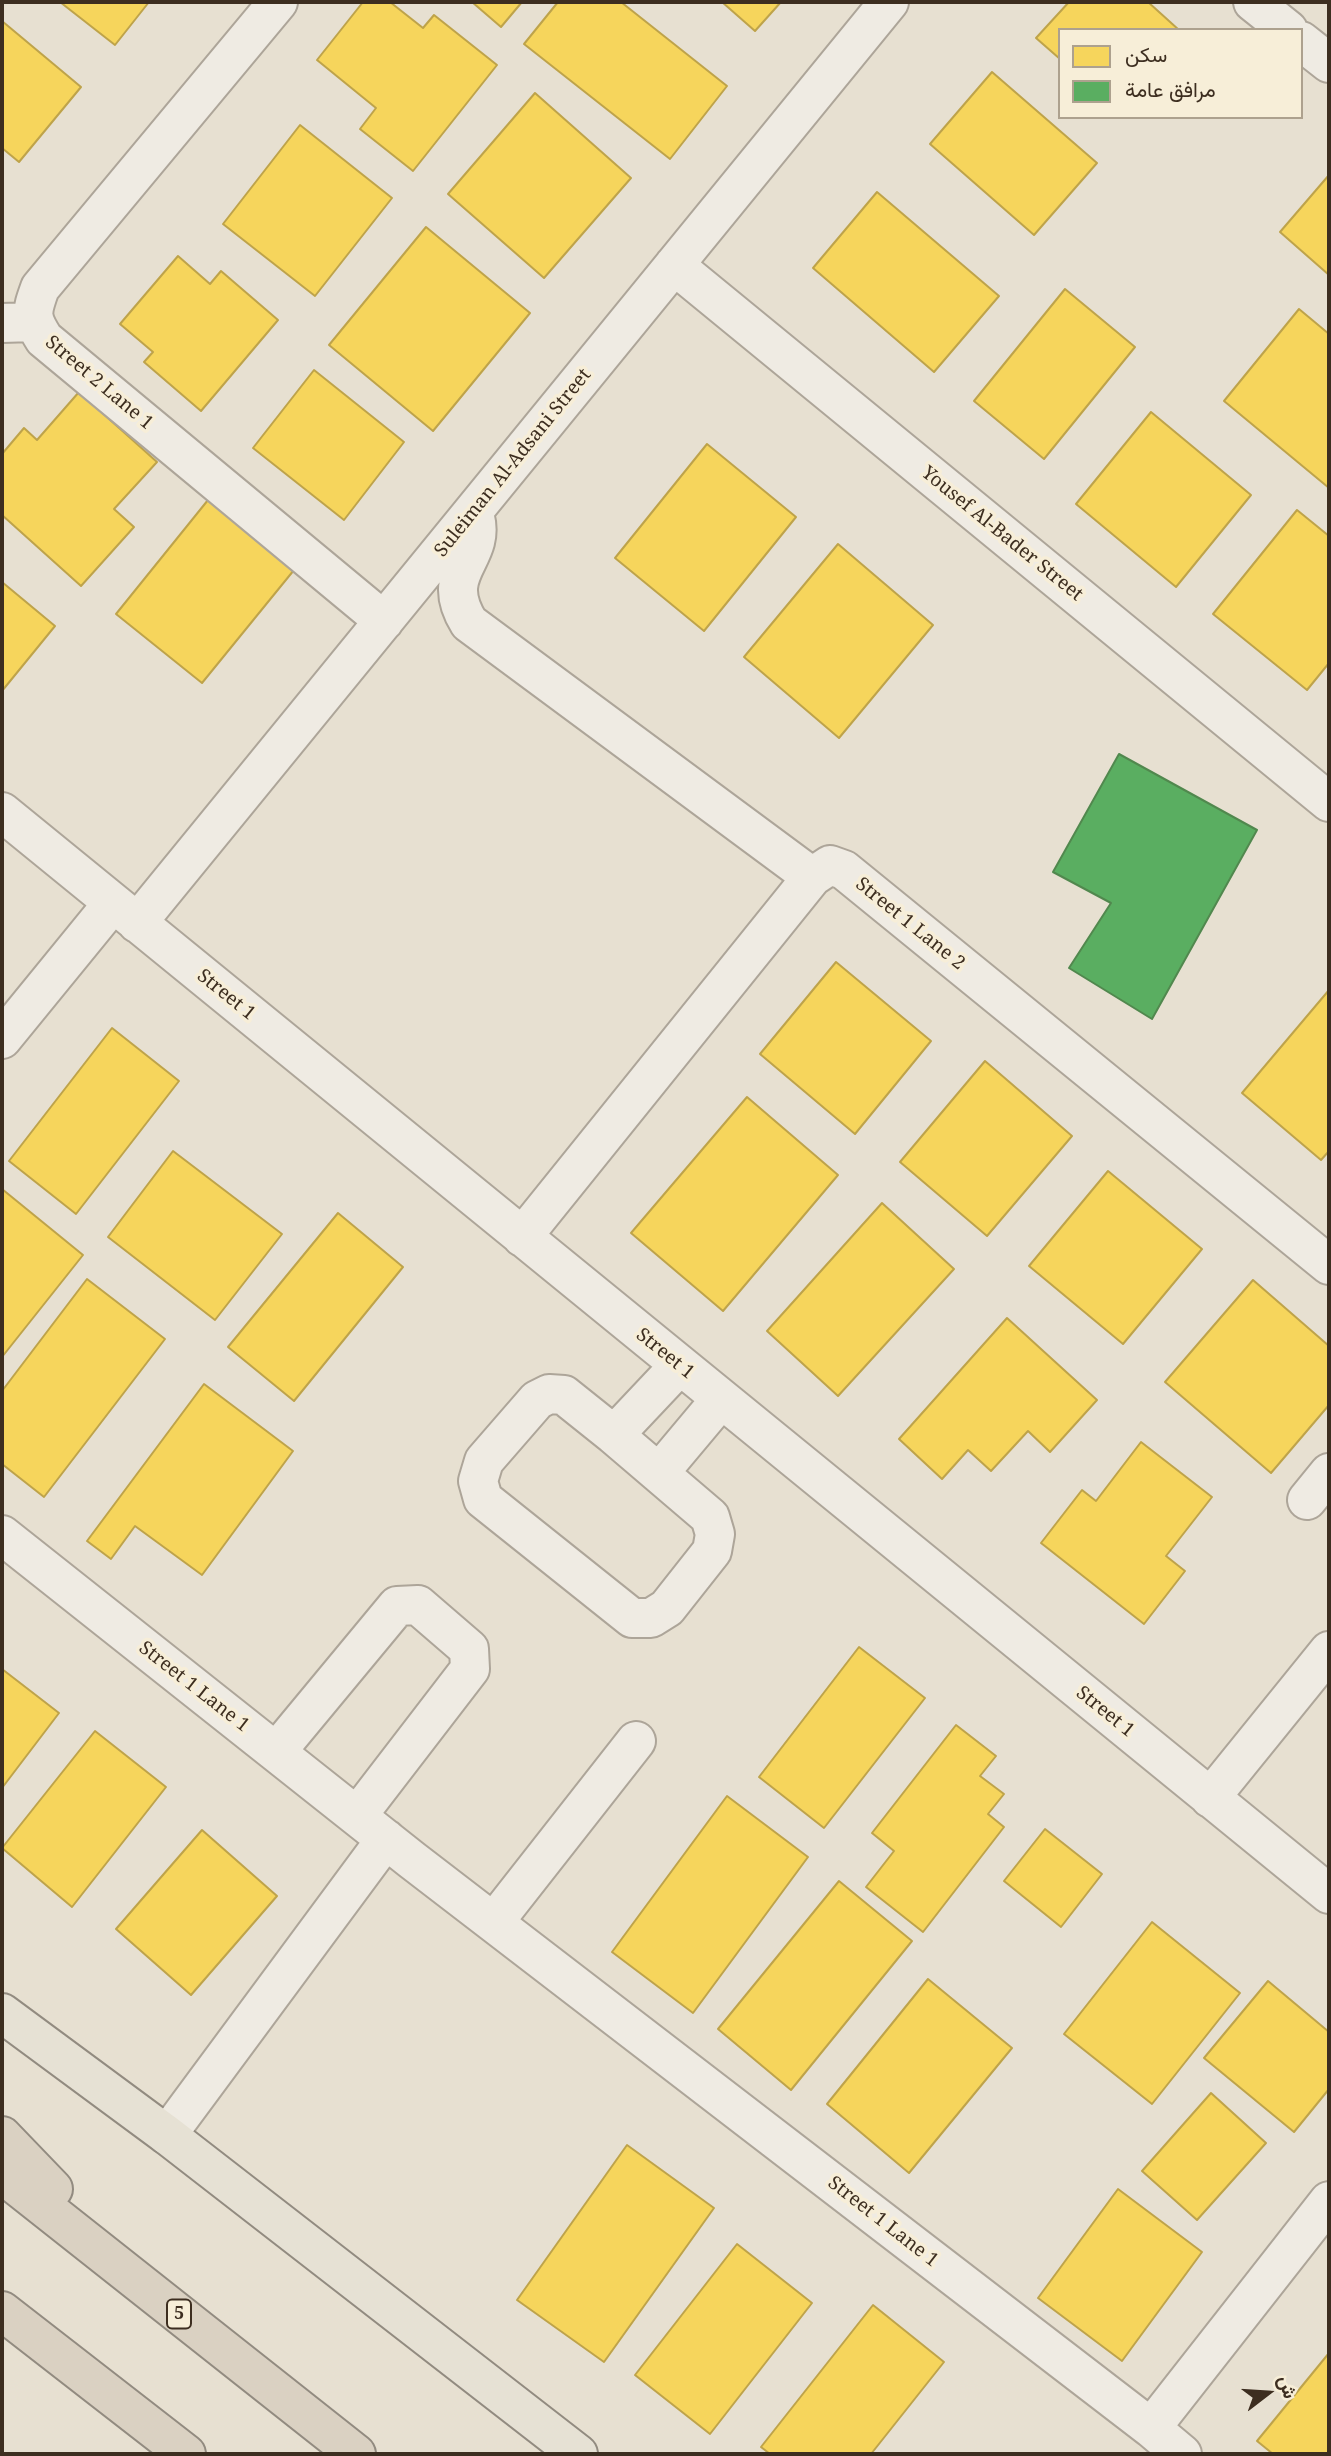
<!DOCTYPE html>
<meta charset="utf-8">
<style>
body{margin:0}
#map{position:relative;width:1331px;height:2456px;overflow:hidden;background:#e7e0d1;font-family:"Noto Serif",Vazirmatn,serif}
canvas{display:block}
.frame{position:absolute;inset:0;border:4px solid #3d2e20;pointer-events:none}
.legend{position:absolute;left:1058px;top:28px;width:245px;height:91px;box-sizing:border-box;background:#f7eed8;border:2px solid #ada18e;margin:0;padding:9px 12px;list-style:none;font-size:21px;color:#3d2e20}
.legend li{display:flex;align-items:center;gap:14px;height:35px}
.legend b{width:35px;border:2px solid #ada18e}
.north{position:absolute;left:1233px;top:2358px;width:70px;height:70px;-webkit-text-stroke:5px #f7eed8;paint-order:stroke;rotate:73deg;font-size:19px;font-weight:700;line-height:28px;text-align:center;color:#3d2e20}
.north::after{content:'';display:block;margin:auto;width:24px;height:32px;background:#3d2e20;clip-path:polygon(50% 0,100% 100%,50% 72%,0 100%)}
</style>
<div id="map">
<canvas width="1331" height="2456"></canvas>
<div class="frame"></div>
<ul class="legend">
<li><b style="height:19px;background:#f6d55c"></b>سكن</li>
<li><b style="height:19px;background:#5aae61"></b>مرافق عامة</li>
</ul>
<div class="north">ش</div>
</div>
<script>
const g = document.querySelector('canvas').getContext('2d');
g.lineJoin = 'round';
function paint(path, color) {
  g.fillStyle = color;
  g.fill(path, 'evenodd');
}
function strokePath(path, color, width, dash) {
  g.strokeStyle = color;
  g.lineWidth = width;
  g.lineCap = dash ? 'butt' : 'round';
  g.setLineDash(dash || []);
  g.stroke(path);
}
function drawText(font, color, halo, rows, align = 'center') {
  g.font = font + ' "Noto Serif",serif';
  g.lineWidth = 7;
  g.setLineDash([]);
  g.textBaseline = 'middle';
  g.strokeStyle = halo;
  g.fillStyle = color;
  for (const [text, x, y, turn = 0] of rows) {
    g.save();
    g.translate(x, y);
    g.rotate((+turn || 0) * Math.PI / 180);
    g.textAlign = isNaN(turn) ? turn : align;
    if (halo) g.strokeText(text, 0, 0);
    g.fillText(text, 0, 0);
    g.restore();
  }
}
const homes = new Path2D(`
 M60,2H149L115,45Z
 M363,2H390L423,28L434,15L497,65L413,171L360,129L376,108L317,60Z
 M472,2H522L501,27Z
 M558,2H621L727,86L670,159L524,44Z
 M722,2H781L755,31Z
 M1069,2H1148L1179,30H1060V59L1036,38Z
 M2,21L81,87L19,162L2,148Z
 M992,72L1097,163L1034,235L930,144Z
 M535,93L631,178L544,278L448,194Z
 M300,125L392,198L315,296L223,224Z
 M1329,175V275L1280,232Z
 M877,192L999,296L934,372L813,268Z
 M426,227L530,313L433,431L329,345Z
 M178,256L210,284L221,271L278,320L201,411L144,362L153,352L120,324Z
 M1065,289L1135,347L1044,459L974,401Z
 M1299,309L1329,334V488L1224,401Z
 M314,370L404,442L344,520L253,448Z
 M79,392L157,462L114,509L134,527L81,586L2,515V454L24,428L37,440Z
 M1151,412L1251,495L1176,587L1076,504Z
 M707,444L796,517L704,631L615,558Z
 M208,500L294,570L202,683L116,614Z
 M1297,510L1329,536V663L1307,690L1213,614Z
 M838,544L933,625L839,738L744,657Z
 M2,582L55,626L2,691Z
 M836,962L931,1041L855,1134L760,1054Z
 M1329,990V1151L1321,1160L1242,1093Z
 M112,1028L179,1081L76,1214L9,1161Z
 M985,1061L1072,1136L987,1236L900,1162Z
 M747,1097L838,1175L723,1311L631,1233Z
 M173,1151L282,1234L215,1320L108,1237Z
 M1108,1171L1202,1249L1123,1344L1029,1266Z
 M2,1189L83,1255L2,1357Z
 M882,1203L954,1269L838,1396L767,1331Z
 M338,1213L403,1267L294,1401L228,1347Z
 M87,1279L165,1339L44,1497L2,1464V1391Z
 M1253,1280L1329,1346V1405L1271,1473L1165,1382Z
 M1007,1318L1097,1400L1050,1452L1028,1431L991,1471L968,1450L942,1479L899,1439Z
 M204,1384L293,1451L202,1575L135,1526L111,1559L87,1541Z
 M1141,1442L1212,1497L1166,1556L1185,1571L1144,1624L1041,1543L1082,1490L1096,1501Z
 M859,1647L925,1698L824,1828L759,1777Z
 M2,1669L59,1713L2,1788Z
 M956,1725L996,1756L980,1776L1004,1794L988,1814L1004,1827L923,1932L866,1887L894,1851L872,1833Z
 M95,1731L166,1787L72,1907L2,1848Z
 M727,1796L808,1857L693,2013L612,1952Z
 M1045,1829L1102,1874L1061,1927L1004,1881Z
 M202,1830L277,1896L191,1995L116,1929Z
 M839,1881L912,1941L791,2090L718,2029Z
 M1152,1922L1240,1993L1152,2104L1064,2034Z
 M928,1979L1012,2048L909,2173L827,2104Z
 M1268,1981L1329,2032V2089L1294,2132L1204,2058Z
 M1211,2093L1266,2143L1197,2220L1142,2171Z
 M627,2145L714,2208L604,2362L517,2300Z
 M1118,2189L1202,2252L1122,2361L1038,2298Z
 M737,2244L812,2303L710,2434L635,2375Z
 M873,2305L944,2362L871,2454H770L761,2447Z
 M1329,2353V2454H1273L1257,2441Z`);
const public = new Path2D(`
 M1119,754L1257,830L1152,1019L1069,968L1111,903L1053,872Z`);
const minor = new Path2D(`
 M278,2L40,288C31,313 30,317 44,339L384,621
 M1253,2L1288,30
 M1301,41L1329,63
 M674,265L1329,802
 M2,323L33,322
 M475,517C486,561 437,571 469,623L812,877
 M2,812L1329,1894
 M137,923L889,2
 M2,1039L113,903
 M522,1237L812,877L830,865L844,870L1329,1265
 M614,1435L710,1517L715,1534L712,1551L667,1608L651,1618H632L483,1499L478,1481L484,1461L537,1400L549,1394L564,1395L614,1435L680,1365
 M659,1473L721,1399
 M1307,1500L1329,1473
 M2,1535L412,1860L1151,2428L1329,2201
 M276,1752L397,1606L418,1605L469,1649L470,1669L357,1816
 M1210,1798L1329,1651
 M494,1922L636,1741
 M167,2135L386,1839
 M1151,2428L1182,2454`);
const major = new Path2D(`
 M2,2013L167,2135L578,2454`);
const highway = new Path2D(`
 M2,2136L53,2189
 M2,2174L356,2454
 M2,2311L186,2454`);
const shields = [
 [179,2314,24]
];
const shieldNames = [
 ["5",179,2314]
];
const streetNames = [
 ["Street 2 Lane 1",99,383,40],
 ["Suleiman Al-Adsani Street",513,463,-51],
 ["Yousef Al-Bader Street",1002,534,39],
 ["Street 1 Lane 2",910,924,39],
 ["Street 1",226,995,39],
 ["Street 1",665,1354,39],
 ["Street 1 Lane 1",194,1687,38],
 ["Street 1",1105,1712,39],
 ["Street 1 Lane 1",883,2222,38]
];
paint(homes, '#f6d55c');
strokePath(homes, '#bea34a', 2);
paint(public, '#5aae61');
strokePath(public, '#51884e', 2);
strokePath(minor, '#ada599', 42);
strokePath(major, '#928b80', 42);
strokePath(highway, '#928b80', 42);
strokePath(minor, '#efebe3', 38);
strokePath(major, '#e6e1d4', 38);
strokePath(highway, '#dad1c2', 38);
for (const [x, y, w] of shields) {
  const box = new Path2D();
  box.roundRect(x - w / 2, y - 14.5, w, 29, 5);
  g.fillStyle = '#f7eed8';
  g.fill(box);
  strokePath(box, '#3d2e20', 2);
}
drawText('bold 18px', '#3d2e20', null, shieldNames);
drawText('19px', '#3d2e20', '#f7eed8', streetNames);
</script>
